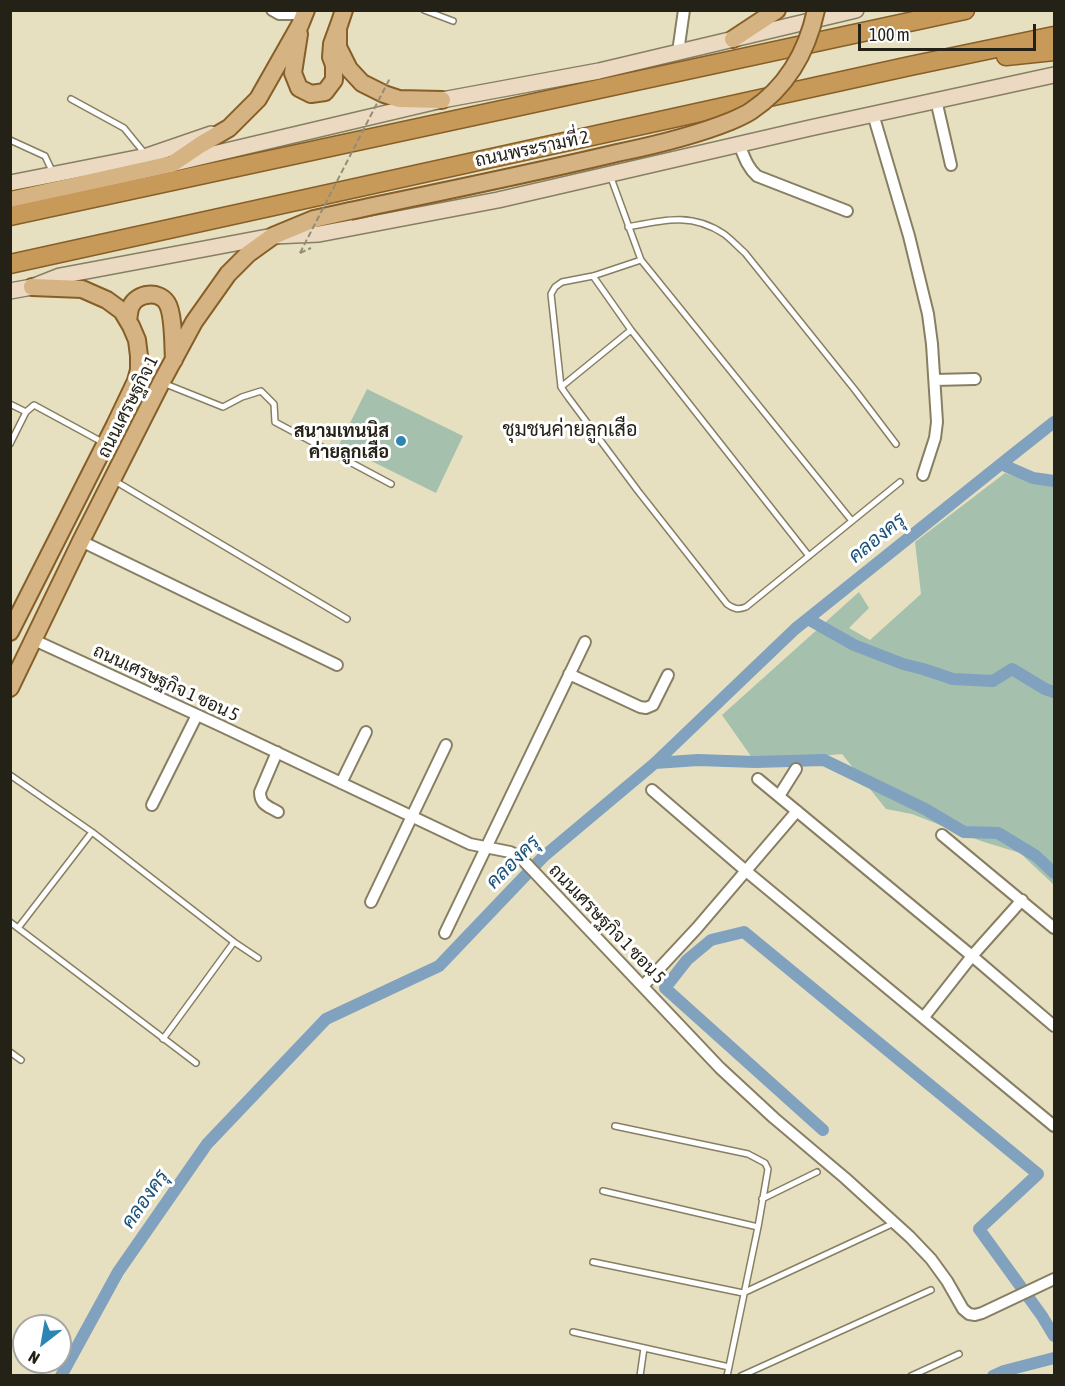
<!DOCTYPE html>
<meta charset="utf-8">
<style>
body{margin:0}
#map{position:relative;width:1065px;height:1386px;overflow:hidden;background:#e7e0c0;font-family:"Asap Condensed",sans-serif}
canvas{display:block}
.frame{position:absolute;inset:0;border:12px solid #242116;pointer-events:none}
.north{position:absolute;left:12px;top:1314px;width:60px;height:60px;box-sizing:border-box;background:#fff;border:2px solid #a7a6a2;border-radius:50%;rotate:211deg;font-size:16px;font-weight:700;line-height:24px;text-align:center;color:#242116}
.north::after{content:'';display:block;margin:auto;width:21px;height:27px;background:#2d85b3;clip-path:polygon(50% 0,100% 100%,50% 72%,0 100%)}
.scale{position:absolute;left:858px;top:24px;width:178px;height:27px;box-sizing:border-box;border:3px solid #242116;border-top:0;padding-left:8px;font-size:18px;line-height:21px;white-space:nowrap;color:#242116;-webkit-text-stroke:4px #fff;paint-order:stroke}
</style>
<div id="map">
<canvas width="1065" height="1386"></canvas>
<div class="frame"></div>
<div class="north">N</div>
<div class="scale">100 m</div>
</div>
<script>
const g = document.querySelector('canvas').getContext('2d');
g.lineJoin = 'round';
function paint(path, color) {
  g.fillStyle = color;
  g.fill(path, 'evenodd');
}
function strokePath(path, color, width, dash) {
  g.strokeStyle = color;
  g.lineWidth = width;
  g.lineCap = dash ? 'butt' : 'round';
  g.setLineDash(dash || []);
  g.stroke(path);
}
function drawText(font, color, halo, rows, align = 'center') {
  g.font = font + ' "Asap Condensed",Sarabun,sans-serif';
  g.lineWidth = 6;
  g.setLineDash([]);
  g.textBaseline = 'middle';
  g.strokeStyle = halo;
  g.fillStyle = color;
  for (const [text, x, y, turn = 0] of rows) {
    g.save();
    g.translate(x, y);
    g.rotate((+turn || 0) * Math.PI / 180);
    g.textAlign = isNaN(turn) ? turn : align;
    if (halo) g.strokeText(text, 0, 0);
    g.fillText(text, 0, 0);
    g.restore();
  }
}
const green = new Path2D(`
 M367,389L463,436L436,493L339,445Z
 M1005,473L1040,485H1054V885L1020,853L981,841L912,814L886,809L842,754L755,762L722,715L859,592L869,608L849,628L870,640L921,594L915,542Z`);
const canal = new Path2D(`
 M1001,464L1033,478L1054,481
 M808,619L854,645L903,664L923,669L953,679L993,681L1012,669L1045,689L1054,692
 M655,763L698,760L755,762L824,760L925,809L964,832L998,833L1036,856L1054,873
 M823,1130L665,988L687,960L711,940L744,932L1038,1174L979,1229L1042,1316L1054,1336
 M61,1376L118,1272L207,1144L326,1019L439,966L543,857L655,763L795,629L1001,464L1054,422
 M993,1376L1004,1371L1054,1358`);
const path = new Path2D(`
 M300,253L311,248`);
const service = new Path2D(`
 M424,10L453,21
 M71,99L124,128L146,155
 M10,140L45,156L53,173
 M610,175L641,260L852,521L746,607C738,610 734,609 727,604L638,491L568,397L561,387L551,294L555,287L562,282L593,276L641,260
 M628,227C663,220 692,212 724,234C731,239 738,247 745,253L855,390L896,444
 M593,276L631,330L809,556
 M163,383L223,407L242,397L261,391L274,404L275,422L391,484
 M561,387L631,330
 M10,404L26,412L10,444
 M26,412L34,405L104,443
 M115,481L347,619
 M852,521L900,482
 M10,775L92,832L234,942L258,958
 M10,922L196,1063
 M18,928L92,832
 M163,1039L234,942
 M10,1052L21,1060
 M615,1126L748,1154L765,1163L768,1169L758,1227L727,1376
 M603,1191L758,1227
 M762,1199L817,1172
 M593,1262L743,1293L894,1223
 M573,1332L729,1367
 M640,1376L644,1348
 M741,1376L931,1290
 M911,1376L959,1354`);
const minor = new Path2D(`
 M272,10L279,14H304
 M678,52L684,10
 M936,100L951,165
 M873,114L909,236L928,314L932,344L937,422L935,438L923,475
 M739,144C744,156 747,167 757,176L847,211
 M935,380L975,379
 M81,541L337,665
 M34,640L219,725L470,844L510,852L521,858L720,1068L774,1118L845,1178L910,1237L931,1259L947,1281L963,1309L969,1314L975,1315L982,1313L1054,1279
 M569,674L640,707L646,708L653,705L668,675
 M277,752L260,792C260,805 268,806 278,812
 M758,779L972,956L1054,1026
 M341,783L366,732
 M652,790L746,871L1054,1126
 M779,796L796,769
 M152,805L197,715
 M942,835L1054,928
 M371,902L446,745
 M445,933L585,642
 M643,986L697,928L797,811
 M924,1017L972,956L1022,900`);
const secondary = new Path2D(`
 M175,163L442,100L599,71L856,10
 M10,183L147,156L211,134
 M10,291L32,287L60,276L273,236L319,234L498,200L810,128L1054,75`);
const primary = new Path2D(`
 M344,10L338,28V47L349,69L362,83L384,94L399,99L442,100
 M299,34L293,73L299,88L311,94L325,92L334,80V65L331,57L332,44L340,22
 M733,39L777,10
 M10,200L172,164L200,145L229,128L258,99L300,25L306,10
 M128,320C129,316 129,310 131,306C137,293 159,290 167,303C174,314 173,346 174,360
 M10,632L115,425L136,381L139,370V356L137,340L131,326L122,311L107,300L82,289L32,287
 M10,688L81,541L161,383L194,322L228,274L248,254L273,236L314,219L350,211`);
const trunk = new Path2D(`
 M1006,56L1054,51
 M10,216L965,10
 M10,264L910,66L1054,36`);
const pathBridge = new Path2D(`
 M300,253L390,78`);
const primaryBridge = new Path2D(`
 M350,211C439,192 529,174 617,153C656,145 694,136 731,121C738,118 745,115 751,111C787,87 807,52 816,10`);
const markers = [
 [401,441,6,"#2d85b3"]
];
const streetNames = [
 ["ถนนพระรามที่ 2",532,149,-12],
 ["ถนนเศรษฐกิจ 1",128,407,-63],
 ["ถนนเศรษฐกิจ 1 ซอน 5",166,683,25],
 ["ถนนเศรษฐกิจ 1 ซอน 5",607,924,46]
];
const poiNames = [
 ["สนามเทนนิส",389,431],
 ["ค่ายลูกเสือ",389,452]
];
const neighbourhoodNames = [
 ["ชุมชนค่ายลูกเสือ",570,430]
];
const waterNames = [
 ["คลองครุ",877,538,-39],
 ["คลองครุ",513,862,-45],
 ["คลองครุ",145,1199,-55]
];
paint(green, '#a5c0ac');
strokePath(canal, '#80a2be', 12);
strokePath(service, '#877f63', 8);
strokePath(minor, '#877f63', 14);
strokePath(secondary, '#877f63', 18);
strokePath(primary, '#865f28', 20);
strokePath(trunk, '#865f28', 21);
strokePath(path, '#938d77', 2, [6, 3]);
strokePath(service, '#fff', 5);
strokePath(minor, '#fff', 10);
strokePath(secondary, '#ebd9c1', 15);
strokePath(primary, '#d6b383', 16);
strokePath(trunk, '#c89a5a', 18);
strokePath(primaryBridge, '#865f28', 20, []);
strokePath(pathBridge, '#938d77', 2, [6, 3]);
strokePath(primaryBridge, '#d6b383', 16);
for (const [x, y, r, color] of markers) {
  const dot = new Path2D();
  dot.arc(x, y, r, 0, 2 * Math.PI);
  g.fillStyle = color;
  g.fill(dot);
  strokePath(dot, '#fff', 2);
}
drawText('18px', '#242116', '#fff', streetNames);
drawText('bold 18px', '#242116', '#fff', poiNames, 'right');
drawText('20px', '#242116', '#fff', neighbourhoodNames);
drawText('italic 20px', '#1b5279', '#fff', waterNames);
</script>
